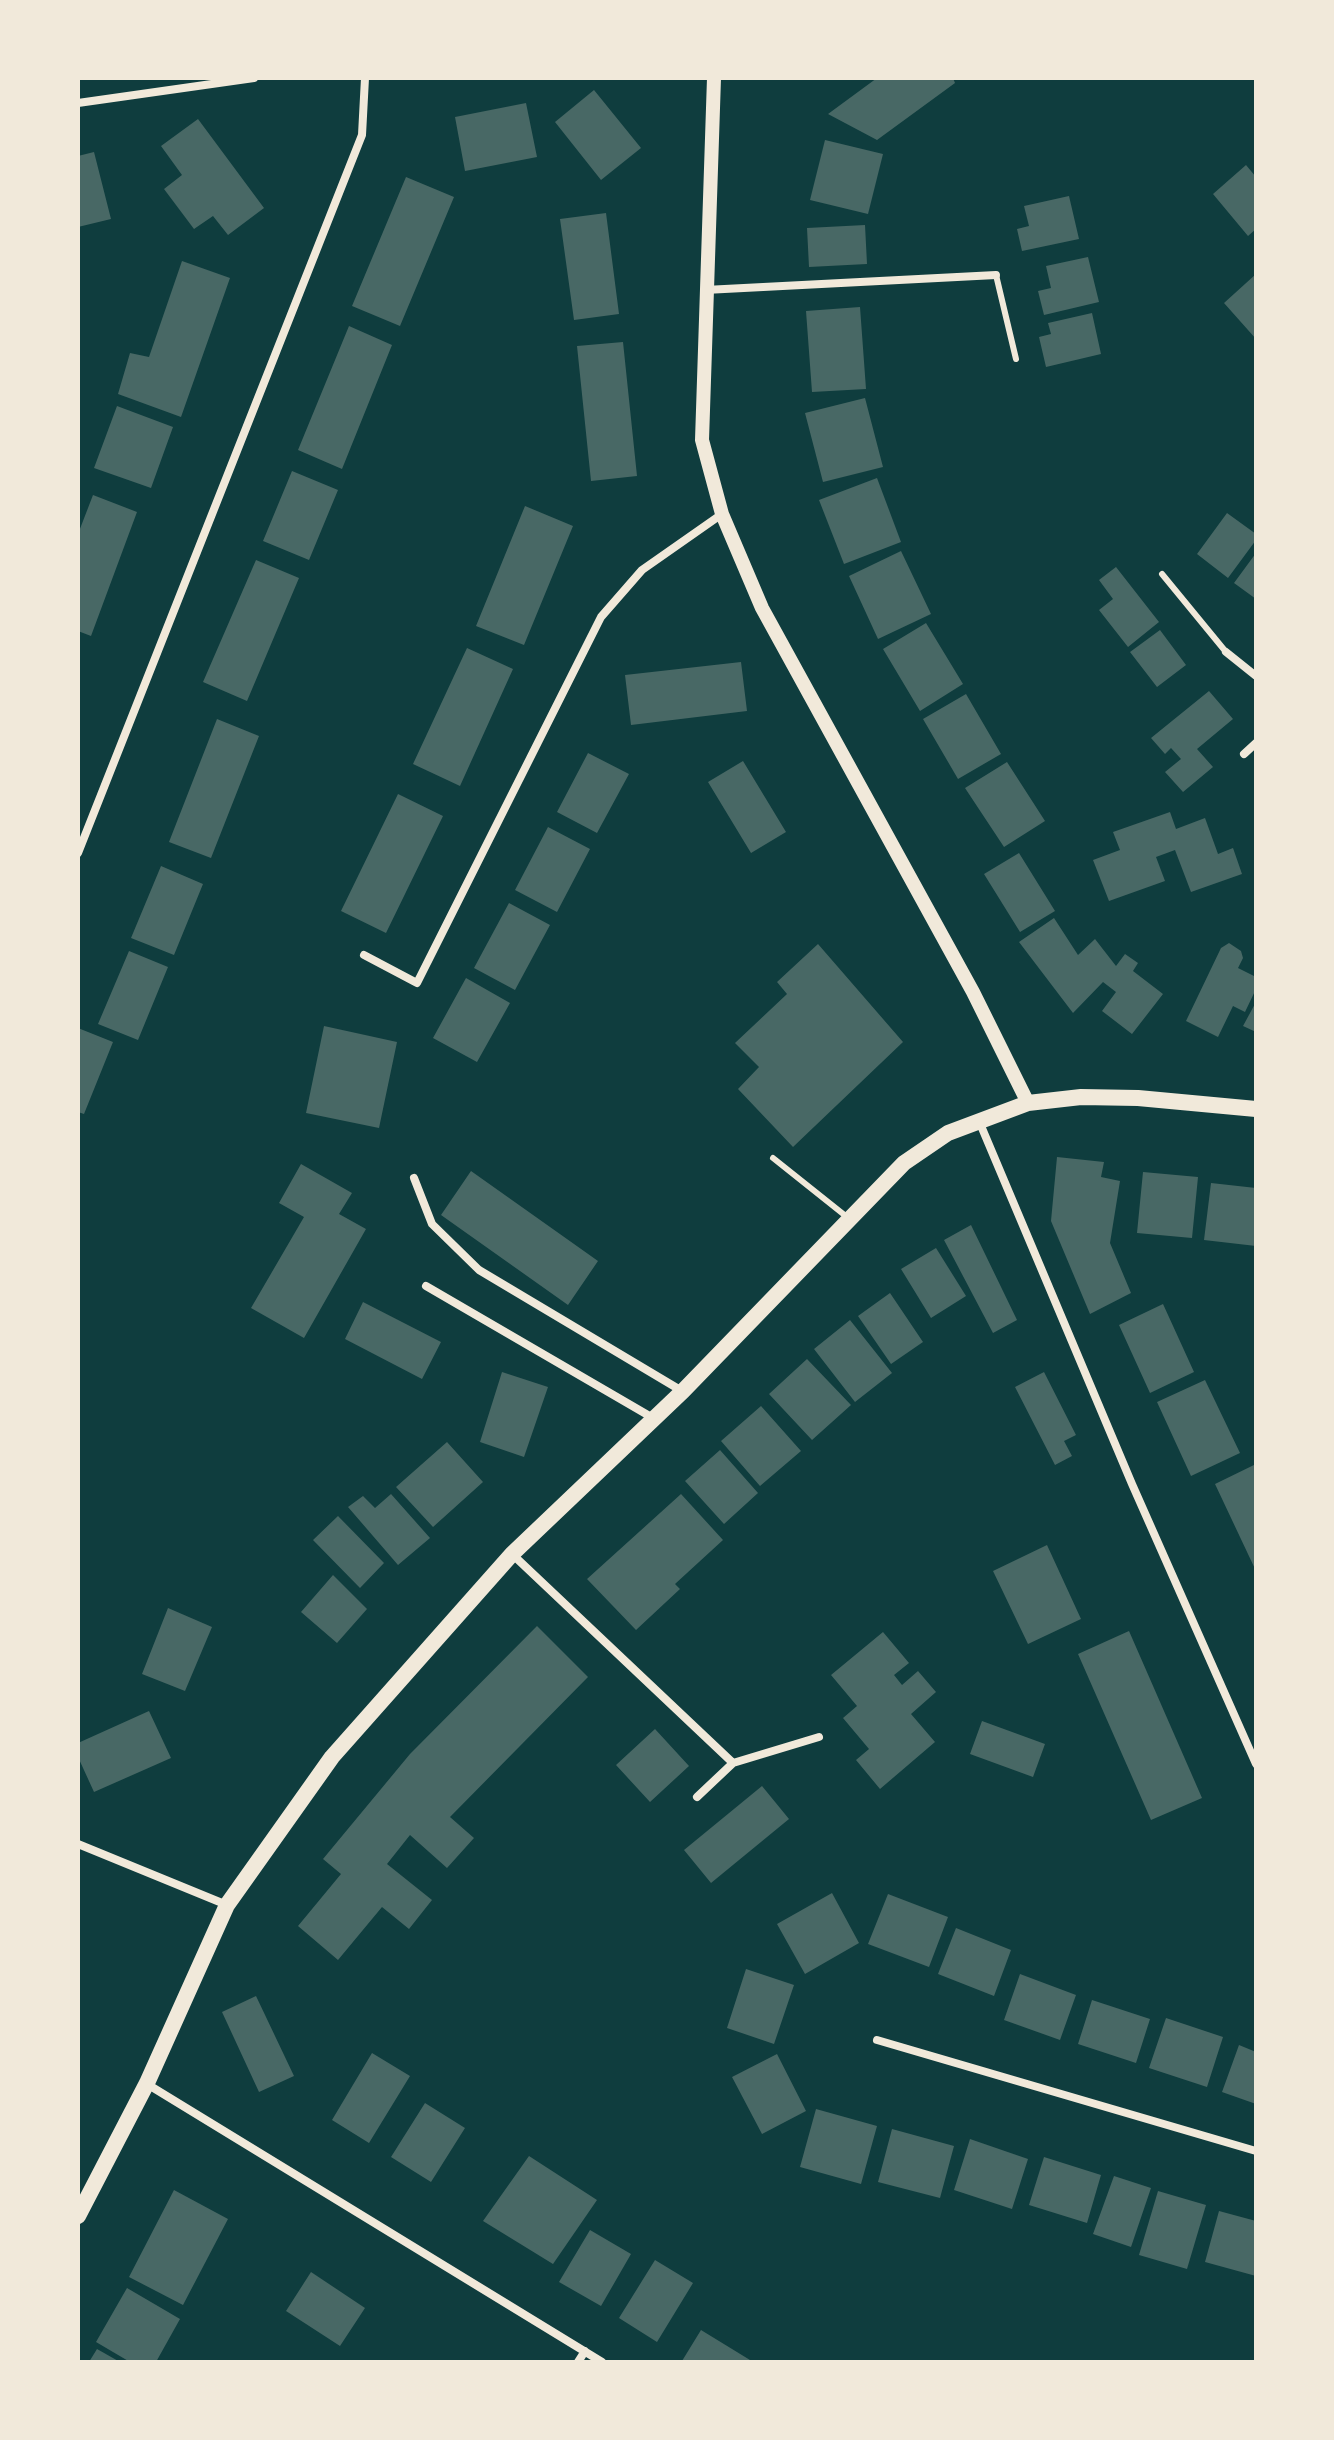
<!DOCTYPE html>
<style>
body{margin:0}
#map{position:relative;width:1334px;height:2440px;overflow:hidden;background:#0f3d3e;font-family:Barlow,sans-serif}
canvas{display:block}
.frame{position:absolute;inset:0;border:80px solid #f1e9da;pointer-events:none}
</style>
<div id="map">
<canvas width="1334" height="2440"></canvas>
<div class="frame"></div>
</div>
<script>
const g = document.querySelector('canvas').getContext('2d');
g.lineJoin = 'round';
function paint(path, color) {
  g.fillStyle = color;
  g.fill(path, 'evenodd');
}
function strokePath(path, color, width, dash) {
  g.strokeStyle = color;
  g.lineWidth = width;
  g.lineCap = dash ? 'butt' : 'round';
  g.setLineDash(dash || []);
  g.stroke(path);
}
const building = new Path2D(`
 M877,78H953L955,83L877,140L828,114Z
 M594,90L641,148L601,180L555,122Z
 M526,103L537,157L465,171L455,117Z
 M198,119L264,208L228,235L213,216L194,229L164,189L182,175L161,146Z
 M825,140L883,154L868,214L810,200Z
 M94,152L111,219L78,227V156Z
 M1246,165L1256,177V229L1248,236L1213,194Z
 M406,177L454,197L400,326L352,306Z
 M1069,196L1079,239L1022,251L1017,229L1029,226L1024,206Z
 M606,213L619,314L574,320L560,219Z
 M865,225L867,264L809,267L807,228Z
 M1088,257L1099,302L1044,315L1038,291L1051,288L1046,266Z
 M182,261L230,278L181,417L118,394L130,353L149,357Z
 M1256,274V339L1224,303Z
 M860,307L866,389L812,392L806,311Z
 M1092,313L1101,354L1046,367L1039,337L1051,334L1048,323Z
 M349,326L392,345L342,469L298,450Z
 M623,342L637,476L591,481L577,346Z
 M865,398L883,467L823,482L805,413Z
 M117,406L173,427L151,488L94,468Z
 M292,471L338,490L309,560L263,541Z
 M877,478L901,542L844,564L819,500Z
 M93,495L137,512L91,636L78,631V534Z
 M525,506L573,526L524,645L476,626Z
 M1227,513L1256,534V540L1228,578L1197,554Z
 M901,551L931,614L878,639L849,576Z
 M1256,553V599L1234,583Z
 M256,560L299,578L247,701L203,682Z
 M1116,567L1159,622L1128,647L1099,610L1113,599L1099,580Z
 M926,623L963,684L920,711L883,649Z
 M1160,630L1186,665L1157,687L1130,652Z
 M467,648L513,669L460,786L413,764Z
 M741,662L747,711L631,725L625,675Z
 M1209,691L1233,719L1197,749L1213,767L1183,792L1165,772L1181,759L1171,748L1165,754L1151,738Z
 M966,694L1001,754L958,779L923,719Z
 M217,719L259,736L211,858L169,842Z
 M588,753L629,774L597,833L557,812Z
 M743,761L786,832L751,853L708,782Z
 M1007,762L1045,821L1004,847L965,788Z
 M398,794L443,816L386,933L341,911Z
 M1170,812L1176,829L1205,818L1218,854L1233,848L1242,874L1191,892L1175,850L1156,857L1165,881L1109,901L1093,860L1120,850L1113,832Z
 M548,827L590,849L557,912L515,890Z
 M1019,853L1055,911L1020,932L984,874Z
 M161,866L203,884L174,955L131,938Z
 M509,903L550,925L515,990L474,968Z
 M1054,918L1078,955L1095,939L1116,966L1125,954L1138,963L1133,971L1163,994L1132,1034L1102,1011L1116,992L1103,982L1073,1013L1019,942Z
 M1229,943L1241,951L1243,958L1238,968L1256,977V989L1245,1012L1233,1006L1218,1037L1186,1021L1221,948Z
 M818,944L903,1042L793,1147L738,1089L759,1067L735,1043L787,994L777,982Z
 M129,951L168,967L138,1040L98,1024Z
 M466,978L510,1003L477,1062L433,1038Z
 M1256,1002V1032L1243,1026Z
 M324,1026L397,1042L379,1128L306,1113Z
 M78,1028L113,1042L84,1114L78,1112Z
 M1057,1157L1104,1162L1101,1177L1120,1181L1110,1243L1131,1293L1090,1314L1051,1221Z
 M301,1164L352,1193L339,1214L366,1229L304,1338L251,1308L304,1217L279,1203Z
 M471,1171L598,1261L568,1305L441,1215Z
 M1143,1172L1198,1177L1192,1238L1137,1233Z
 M1211,1183L1256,1188V1246L1204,1240Z
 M971,1225L1017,1320L993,1333L944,1240Z
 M936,1248L966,1296L931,1318L901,1269Z
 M890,1293L923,1342L891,1364L858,1316Z
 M363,1302L441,1342L422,1379L345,1339Z
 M1163,1304L1194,1372L1150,1393L1119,1325Z
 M850,1320L892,1373L855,1402L814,1349Z
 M807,1359L851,1405L812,1440L769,1394Z
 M502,1372L548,1387L524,1457L480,1442Z
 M1044,1372L1076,1435L1064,1441L1072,1456L1055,1465L1015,1387Z
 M1205,1380L1240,1453L1191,1476L1157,1402Z
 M761,1406L801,1451L760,1486L721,1441Z
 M447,1442L483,1482L433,1527L396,1487Z
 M720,1450L758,1493L724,1524L685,1481Z
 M1256,1464V1571L1215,1484Z
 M391,1494L430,1538L398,1565L348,1507L363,1496L375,1508Z
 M681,1494L723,1540L675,1584L680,1589L636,1630L587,1579Z
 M338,1516L384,1563L360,1588L313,1540Z
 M1047,1545L1081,1619L1028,1644L993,1571Z
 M333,1575L367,1609L337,1643L301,1612Z
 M168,1608L212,1627L185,1691L142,1674Z
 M537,1626L588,1677L450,1817L474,1838L447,1868L410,1835L387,1864L432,1900L409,1929L382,1907L338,1960L298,1926L341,1874L323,1859L410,1754Z
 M1129,1631L1202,1798L1151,1820L1078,1654Z
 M883,1632L909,1663L894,1675L902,1685L918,1671L936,1692L911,1714L935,1742L880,1789L856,1760L869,1749L843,1718L857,1706L831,1675Z
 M149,1711L171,1758L94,1792L78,1757V1743Z
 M982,1721L1045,1744L1033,1777L970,1754Z
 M655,1729L689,1766L650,1802L616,1765Z
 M762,1786L789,1819L711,1883L684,1850Z
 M832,1893L859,1943L805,1974L777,1924Z
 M888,1894L948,1917L929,1967L868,1944Z
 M956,1928L1011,1950L994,1996L938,1974Z
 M746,1969L794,1985L774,2044L727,2028Z
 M1020,1974L1076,1995L1060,2040L1004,2020Z
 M256,1996L294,2076L259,2092L222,2012Z
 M1092,2000L1150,2019L1136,2063L1078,2044Z
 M1166,2018L1223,2037L1207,2087L1149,2068Z
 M1239,2045L1256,2052V2104L1222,2092Z
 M372,2053L410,2076L369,2143L332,2120Z
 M777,2054L806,2111L762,2134L732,2077Z
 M425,2103L465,2128L431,2182L391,2157Z
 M816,2109L877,2126L861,2184L800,2167Z
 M892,2129L954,2146L940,2198L878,2182Z
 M970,2139L1028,2159L1012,2209L954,2190Z
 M529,2156L597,2200L553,2264L483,2221Z
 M1044,2157L1101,2175L1087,2223L1029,2205Z
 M1114,2176L1151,2188L1131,2247L1093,2234Z
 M174,2190L228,2219L183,2305L129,2277Z
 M1158,2191L1206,2205L1187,2269L1139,2255Z
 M1219,2211L1256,2221V2276L1205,2262Z
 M590,2230L631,2254L601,2306L559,2282Z
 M655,2260L693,2283L657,2342L619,2318Z
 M311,2272L365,2308L340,2346L286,2311Z
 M127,2288L180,2319L156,2362H130L96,2342Z
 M701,2330L750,2360L749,2362L682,2361Z
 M97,2349L120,2362H89Z`);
const service = new Path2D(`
 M996,275L1016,359
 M1162,574L1226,652
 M773,1158L847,1217`);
const minor = new Path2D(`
 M78,103L254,78
 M705,290L996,275
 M1226,652L1256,676
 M1244,754L1256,743
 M78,853L362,135L365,78
 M364,955L417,983L601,617L642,570L722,514
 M979,1121L1132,1484L1256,1764
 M414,1178L432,1224L479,1270L682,1391
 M426,1286L653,1418
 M512,1554L733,1763
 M697,1797L733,1763L819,1737
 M78,1844L227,1905
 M877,2040L1256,2151
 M147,2084L602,2362
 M578,2362L585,2351`);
const tertiary = new Path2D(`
 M714,78L702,440L722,514L762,608L973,992L1028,1103`);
const secondary = new Path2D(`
 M78,2216L147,2083L227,1905L332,1757L512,1554L683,1391L904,1163L948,1133L1028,1103L1081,1097L1138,1098L1256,1109`);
paint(building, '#486865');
strokePath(service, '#f1e9da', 6);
strokePath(minor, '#f1e9da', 8);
strokePath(tertiary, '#f1e9da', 14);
strokePath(secondary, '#f1e9da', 16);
</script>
